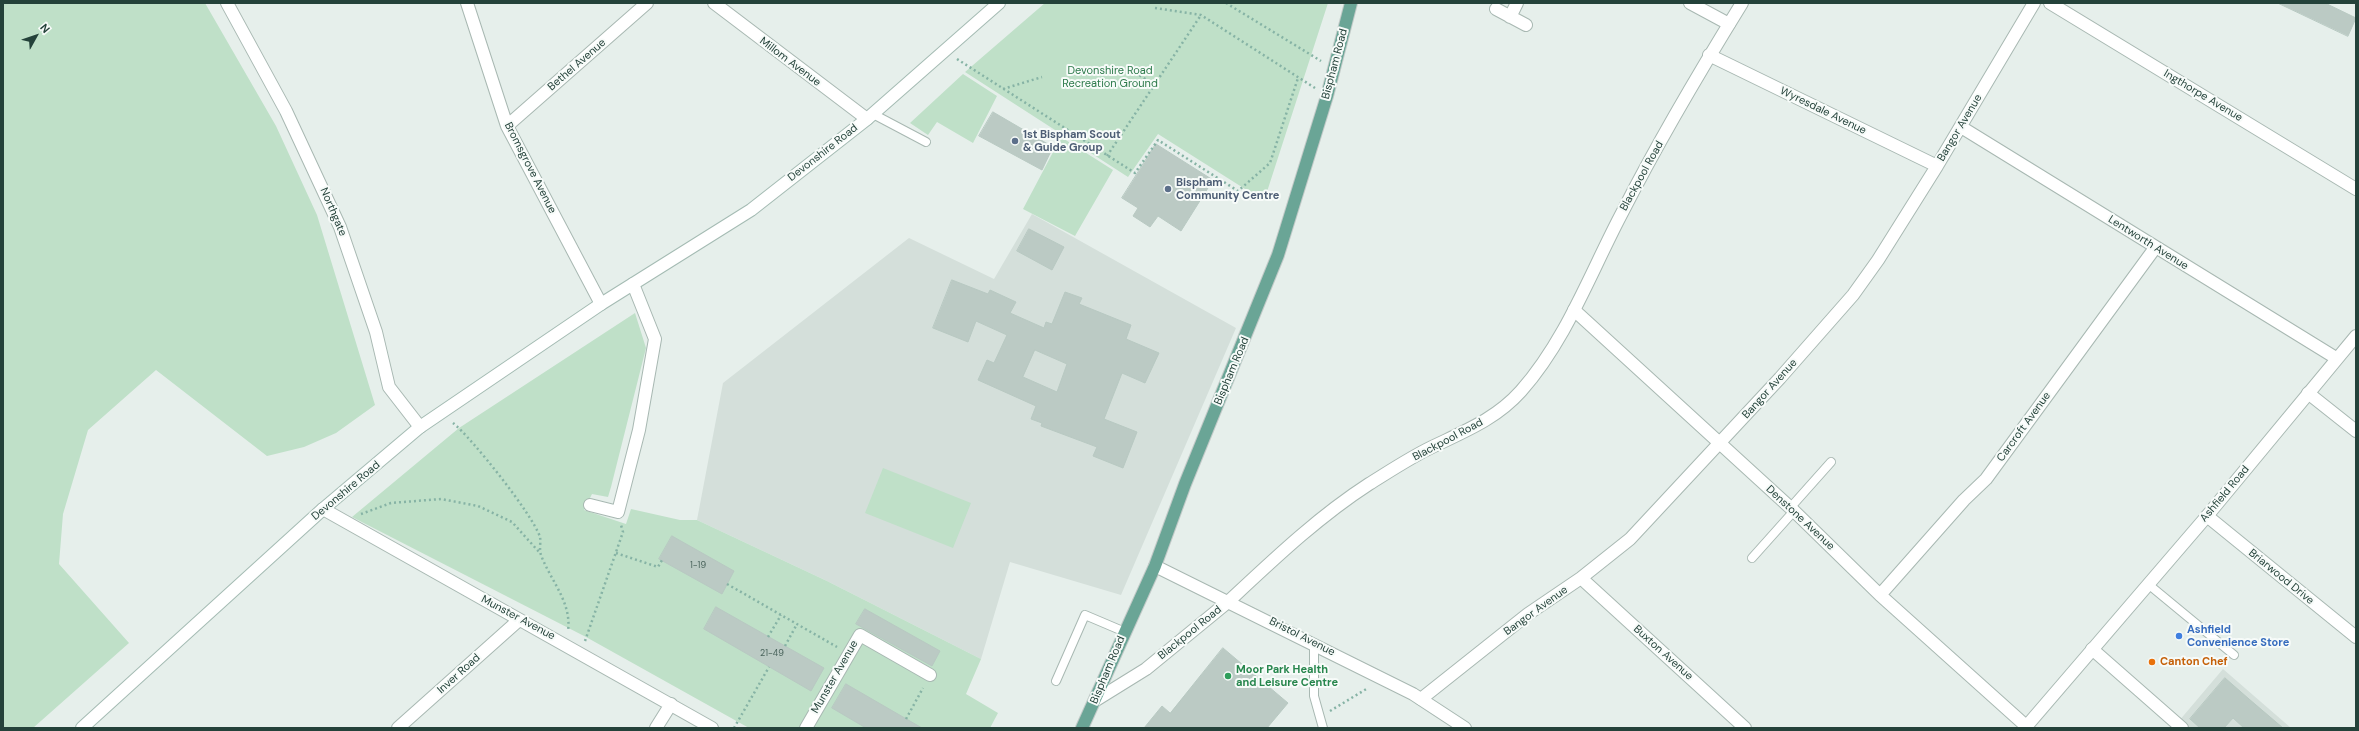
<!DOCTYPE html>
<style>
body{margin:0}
#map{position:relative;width:2359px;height:731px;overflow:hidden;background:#e6efeb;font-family:"DM Sans",sans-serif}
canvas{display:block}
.frame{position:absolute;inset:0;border:4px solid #24423a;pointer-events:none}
.north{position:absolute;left:16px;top:16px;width:40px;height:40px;-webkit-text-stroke:3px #f7fbf9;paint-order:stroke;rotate:50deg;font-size:11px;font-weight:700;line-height:16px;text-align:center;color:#24423a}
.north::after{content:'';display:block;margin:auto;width:14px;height:18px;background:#24423a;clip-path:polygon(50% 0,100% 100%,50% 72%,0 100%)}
</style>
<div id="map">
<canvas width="2359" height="731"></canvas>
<div class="frame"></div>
<div class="north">N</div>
</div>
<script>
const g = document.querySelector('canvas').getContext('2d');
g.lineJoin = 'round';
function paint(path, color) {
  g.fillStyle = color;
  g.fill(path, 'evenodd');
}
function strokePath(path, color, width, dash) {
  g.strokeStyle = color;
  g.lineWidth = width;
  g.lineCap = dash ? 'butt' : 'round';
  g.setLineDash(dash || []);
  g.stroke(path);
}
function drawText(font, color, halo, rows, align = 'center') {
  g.font = font + ' "DM Sans",sans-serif';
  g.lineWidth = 4;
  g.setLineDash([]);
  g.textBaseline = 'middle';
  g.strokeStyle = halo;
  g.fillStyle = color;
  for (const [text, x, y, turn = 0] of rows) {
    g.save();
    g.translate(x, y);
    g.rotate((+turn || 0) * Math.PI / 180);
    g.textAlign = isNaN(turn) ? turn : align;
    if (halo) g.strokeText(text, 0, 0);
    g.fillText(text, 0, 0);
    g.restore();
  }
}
const built = new Path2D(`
 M1032,214L1236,328L1121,595L1010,562L981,659L827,581L697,520L723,383L909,238L994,279Z
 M2223,669L2291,728H2173Z`);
const green = new Path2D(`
 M3,3H205L276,126L317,215L375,405L336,433L304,447L267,456L156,370L88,430L63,514L59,564L129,643L33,728H3Z
 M1045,3H1328L1264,201L1158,134L1128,177L965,72Z
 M963,74L997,96L973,143L937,122L928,135L910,123Z
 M1061,137L1113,170L1075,236L1023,209Z
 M635,313L646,348L611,487L608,497L592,494L584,510L626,524L631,509L680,520H697L827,581L981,659L966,694L998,713L990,728H749L586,637L352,517L459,428Z
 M883,468L971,503L953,548L865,513Z`);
const building = new Path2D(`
 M2278,3H2325L2356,18L2348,36Z
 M993,112L1053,147L1042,170L979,136Z
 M1156,144L1213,180L1181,231L1158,216L1150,227L1133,216L1138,208L1122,198Z
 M1029,229L1064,247L1052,270L1017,251Z
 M952,280L988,294L990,290L1016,302L1010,313L1044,328L1046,322L1052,324L1065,292L1082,298L1079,304L1131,325L1126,339L1159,353L1145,383L1122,373L1104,419L1137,432L1123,468L1093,456L1097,447L1041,426L1042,423L1031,419L1036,406L978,380L987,360L994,363L1007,335L976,321L968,342L933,328ZM1035,350L1067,364L1057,392L1023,377Z
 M672,536L734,571L722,594L659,559Z
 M716,607L824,668L811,691L704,629Z
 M865,609L940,651L932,666L856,624Z
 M1223,648L1288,703L1267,728H1144L1162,706L1170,713Z
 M2225,678L2249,699L2283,728H2244L2233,718L2224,728H2200L2190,719Z
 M846,684L922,728H866L832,708Z`);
const path = new Path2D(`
 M1226,3L1321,61
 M1155,8L1201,15L1315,88
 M957,59L1135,173L1158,140L1238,191L1270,163L1298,78
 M1131,70L1155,85
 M1003,89L1042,77
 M1107,156L1201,15
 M453,423C471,437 533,515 540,537C541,542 539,549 541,555C550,580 572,602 568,631
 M361,514L391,503L441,499L478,506L512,522L540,553
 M616,553L658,567L662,560
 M727,584L837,647
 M768,637L781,615
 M585,641L623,532L621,525
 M785,646L797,624
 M1330,711L1368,688
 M906,719L923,688
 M734,728L769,667`);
const service = new Path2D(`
 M873,114L926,142
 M1790,508L1831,462
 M1752,558L1794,511
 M2148,584L2234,655
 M1314,643V696L1323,728
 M1056,681L1085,615L1125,632`);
const minor = new Path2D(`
 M227,3L286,111L340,227L376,332L389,387L420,427
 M467,3L507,126L601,304
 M714,3L867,119
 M1690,3L1729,24
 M1496,9L1526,25
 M1510,17L1517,3
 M1709,55L1937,166
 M507,126L647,3
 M1961,127L2336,358
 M1574,310L1794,511L1880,595L2026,726
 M2308,393L2356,431
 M590,505L618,512L639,430L655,339L633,284
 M323,509L712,728
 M2207,516L2356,637
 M1581,578L1745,728
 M1880,595L1964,500L1986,479L2155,248
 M2092,649L2182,728
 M1421,699L1528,614L1581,578L1630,539L1780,378L1853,295L1878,260L1937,166L2034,3
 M1096,700L1146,669L1229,601
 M398,728L519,620
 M656,728L671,704
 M806,728L860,635L930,675`);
const tertiary = new Path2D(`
 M2050,3L2356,189
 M1155,566L1413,694L1465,728
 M1229,601C1274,559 1318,517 1369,484C1390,471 1411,457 1432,447C1465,431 1496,419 1521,391C1567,339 1591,271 1623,211C1659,140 1700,71 1742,3
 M2025,728L2207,516L2356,336`);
const secondary = new Path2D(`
 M82,728L323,509L420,427L601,304L751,210L867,119L999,3`);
const primary = new Path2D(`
 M1082,728L1155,566L1185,484L1278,255L1327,96L1351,3`);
const markers = [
 [1015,141,4,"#5c6f8a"],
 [1168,189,4,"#5c6f8a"],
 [2179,636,4,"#3f7fe0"],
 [2152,662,4,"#e8710a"],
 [1228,676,4,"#2e9e5b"]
];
const numberNames = [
 ["1-19",698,566],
 ["21-49",772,654]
];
const streetNames = [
 ["Millom Avenue",790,62,37],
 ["Bispham Road",1335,64,-75],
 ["Bethel Avenue",577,65,-41],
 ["Ingthorpe Avenue",2203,96,31],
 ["Wyresdale Avenue",1823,111,26],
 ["Bangor Avenue",1960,128,-59],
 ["Devonshire Road",823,153,-38],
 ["Bromsgrove Avenue",530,168,63],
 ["Blackpool Road",1642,176,-61],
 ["Northgate",333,212,67],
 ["Lentworth Avenue",2148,243,32],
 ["Bispham Road",1232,371,-67],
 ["Bangor Avenue",1770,389,-48],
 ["Carcroft Avenue",2024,427,-54],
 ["Blackpool Road",1448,440,-28],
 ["Devonshire Road",346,491,-40],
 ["Ashfield Road",2225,494,-50],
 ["Denstone Avenue",1800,518,43],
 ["Briarwood Drive",2281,577,39],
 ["Bangor Avenue",1536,611,-36],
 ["Munster Avenue",518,618,28],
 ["Blackpool Road",1190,633,-39],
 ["Bristol Avenue",1302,637,27],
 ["Buxton Avenue",1663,653,42],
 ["Bispham Road",1108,670,-67],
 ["Inver Road",459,674,-42],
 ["Munster Avenue",835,677,-60]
];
const parkNames = [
 ["Devonshire Road",1110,71],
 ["Recreation Ground",1110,84]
];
const serviceNames = [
 ["1st Bispham Scout",1023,135],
 ["& Guide Group",1023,148],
 ["Bispham",1176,183],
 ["Community Centre",1176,196]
];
const shopNames = [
 ["Ashfield",2187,630],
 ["Convenience Store",2187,643]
];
const foodNames = [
 ["Canton Chef",2160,662]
];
const leisureNames = [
 ["Moor Park Health",1236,670],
 ["and Leisure Centre",1236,683]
];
paint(built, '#d4dfda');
paint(green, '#bfe0c8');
paint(building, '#bbcac4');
strokePath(building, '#b8c9c2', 1);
strokePath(service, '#a8b8b2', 10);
strokePath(minor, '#a8b8b2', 14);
strokePath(tertiary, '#a8b8b2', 14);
strokePath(secondary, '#a4bbb3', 14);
strokePath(primary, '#c2cac8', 14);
strokePath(path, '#86b3a5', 2.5, [2, 3]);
strokePath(service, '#fff', 8);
strokePath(minor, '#fff', 12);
strokePath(tertiary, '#fff', 12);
strokePath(secondary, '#fff', 12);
strokePath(primary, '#6aa596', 12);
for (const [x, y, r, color] of markers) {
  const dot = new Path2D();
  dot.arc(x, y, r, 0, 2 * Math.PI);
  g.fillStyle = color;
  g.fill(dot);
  strokePath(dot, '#f7fbf9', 1.5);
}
drawText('9px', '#4a645c', null, numberNames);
drawText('11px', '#24423a', '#f7fbf9', streetNames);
drawText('11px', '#2d7a4b', '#f7fbf9', parkNames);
drawText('bold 11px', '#4e5e75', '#f7fbf9', serviceNames, 'left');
drawText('bold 11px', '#366cbe', '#f7fbf9', shopNames, 'left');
drawText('bold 11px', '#c56008', '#f7fbf9', foodNames, 'left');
drawText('bold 11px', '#27864d', '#f7fbf9', leisureNames, 'left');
</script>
